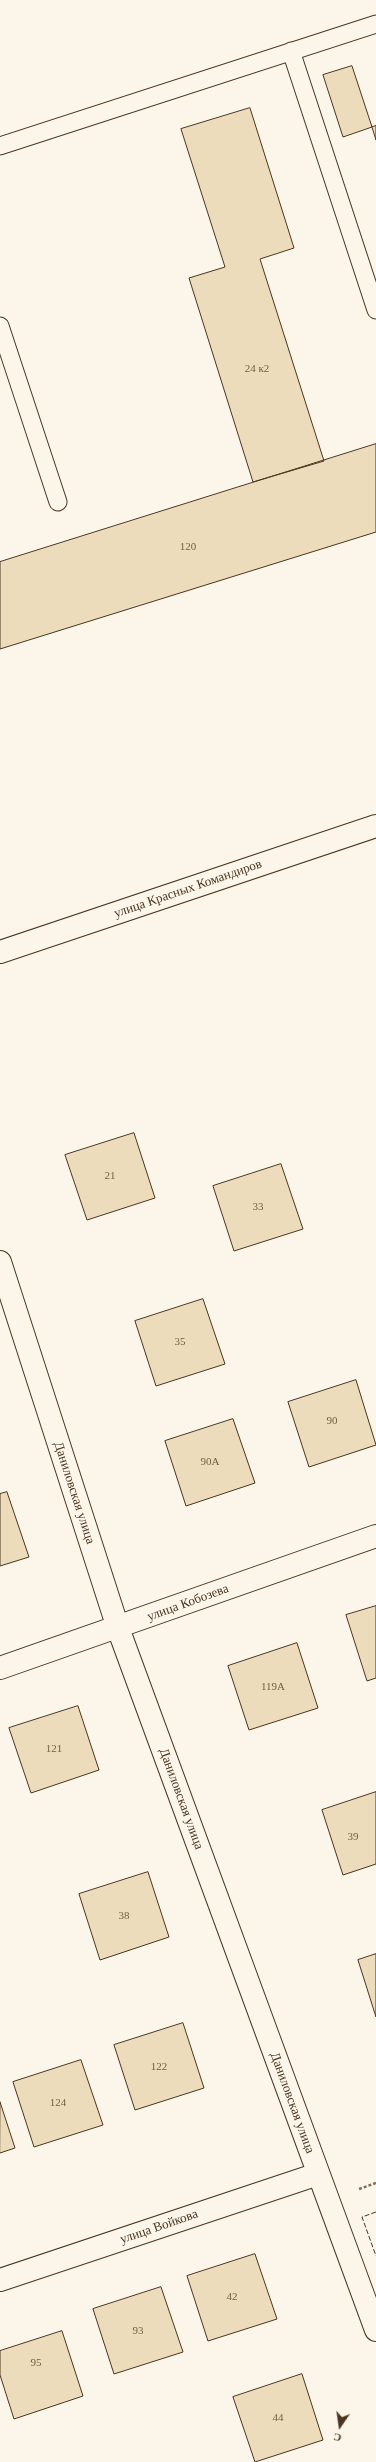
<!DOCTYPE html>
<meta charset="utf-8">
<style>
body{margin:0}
#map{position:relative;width:376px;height:2462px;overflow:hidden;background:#fbf6e9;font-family:"Times New Roman",serif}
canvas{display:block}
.north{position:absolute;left:320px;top:2406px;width:40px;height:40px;-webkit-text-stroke:3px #fbf6e9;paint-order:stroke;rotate:193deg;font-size:11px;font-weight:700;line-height:16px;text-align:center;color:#4a3520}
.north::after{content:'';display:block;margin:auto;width:14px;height:18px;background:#4a3520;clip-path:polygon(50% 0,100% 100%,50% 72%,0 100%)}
</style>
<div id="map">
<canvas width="376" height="2462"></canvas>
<div class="north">С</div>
</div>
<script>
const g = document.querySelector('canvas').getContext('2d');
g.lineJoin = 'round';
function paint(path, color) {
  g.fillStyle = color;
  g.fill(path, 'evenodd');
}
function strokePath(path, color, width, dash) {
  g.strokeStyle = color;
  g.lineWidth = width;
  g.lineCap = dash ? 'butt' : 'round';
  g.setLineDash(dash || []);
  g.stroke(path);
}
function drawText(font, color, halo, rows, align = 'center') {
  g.font = font + ' "Times New Roman",serif';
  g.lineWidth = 3;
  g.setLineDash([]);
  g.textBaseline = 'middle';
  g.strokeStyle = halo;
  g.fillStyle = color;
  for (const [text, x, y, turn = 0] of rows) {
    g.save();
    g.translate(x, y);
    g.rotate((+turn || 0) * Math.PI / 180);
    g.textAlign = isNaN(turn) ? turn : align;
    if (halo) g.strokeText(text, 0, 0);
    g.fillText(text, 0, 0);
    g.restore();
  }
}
const building = new Path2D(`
 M352,66L372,127L343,137L323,75Z
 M250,108L294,248L260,259L324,461L253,482L189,278L225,267L181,129Z
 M376,126V140L372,127Z
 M376,444V532L0,649V562Z
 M134,1133L155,1198L87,1220L65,1155Z
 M281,1164L303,1229L234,1251L213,1186Z
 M203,1299L225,1364L156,1386L135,1321Z
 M356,1380L376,1445L309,1467L288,1402Z
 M233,1419L255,1483L186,1506L165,1441Z
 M7,1492L29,1557L0,1566V1494Z
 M376,1606V1678L367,1681L346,1615Z
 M297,1643L318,1708L249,1730L228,1666Z
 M78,1706L99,1770L31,1793L9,1728Z
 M376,1792V1864L343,1875L322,1810Z
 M148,1872L169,1937L100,1960L79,1894Z
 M376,1954V2017L358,1960Z
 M183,2023L204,2088L135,2110L114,2045Z
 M81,2060L103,2125L34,2147L13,2082Z
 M0,2102L15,2148L0,2153Z
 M255,2254L277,2319L208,2341L187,2276Z
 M161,2287L183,2352L114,2374L93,2309Z
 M62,2331L83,2396L14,2419L0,2375V2351Z
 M302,2374L323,2440L255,2462L233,2397Z`);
const path = new Path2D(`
 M359,2189L376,2183`);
const service = new Path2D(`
 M291,51L376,310
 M0,146L376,24
 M0,326L58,502`);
const minor = new Path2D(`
 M0,952L376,826
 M0,1262L118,1628L376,2330
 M0,1668L376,1536
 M0,2280L318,2174`);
const fence = new Path2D(`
 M376,2212L362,2217L376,2256`);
const numberNames = [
 ["24 к2",257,369],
 ["120",188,547],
 ["21",110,1176],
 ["33",258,1207],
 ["35",180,1342],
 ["90",332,1421],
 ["90А",210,1462],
 ["119А",273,1687],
 ["121",54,1749],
 ["39",353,1837],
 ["38",124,1916],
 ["122",159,2067],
 ["124",58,2103],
 ["42",232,2297],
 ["93",138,2331],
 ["95",36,2363],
 ["44",278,2418]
];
const streetNames = [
 ["улица Красных Командиров",188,889,-19],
 ["Даниловская улица",74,1493,72],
 ["улица Кобозева",188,1603,-20],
 ["Даниловская улица",181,1799,70],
 ["Даниловская улица",292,2103,70],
 ["улица Войкова",159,2227,-19]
];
paint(building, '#ecdcbc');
strokePath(building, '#4a3520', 1);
strokePath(service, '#4a3520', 19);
strokePath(minor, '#4a3520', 24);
strokePath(path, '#7f6f5c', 2.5, [3, 2]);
strokePath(service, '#fbf6e9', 17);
strokePath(minor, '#fbf6e9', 22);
strokePath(fence, '#4a3520', 1, [5, 2]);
drawText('11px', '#725f47', null, numberNames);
drawText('13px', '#4a3520', '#fbf6e9', streetNames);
</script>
